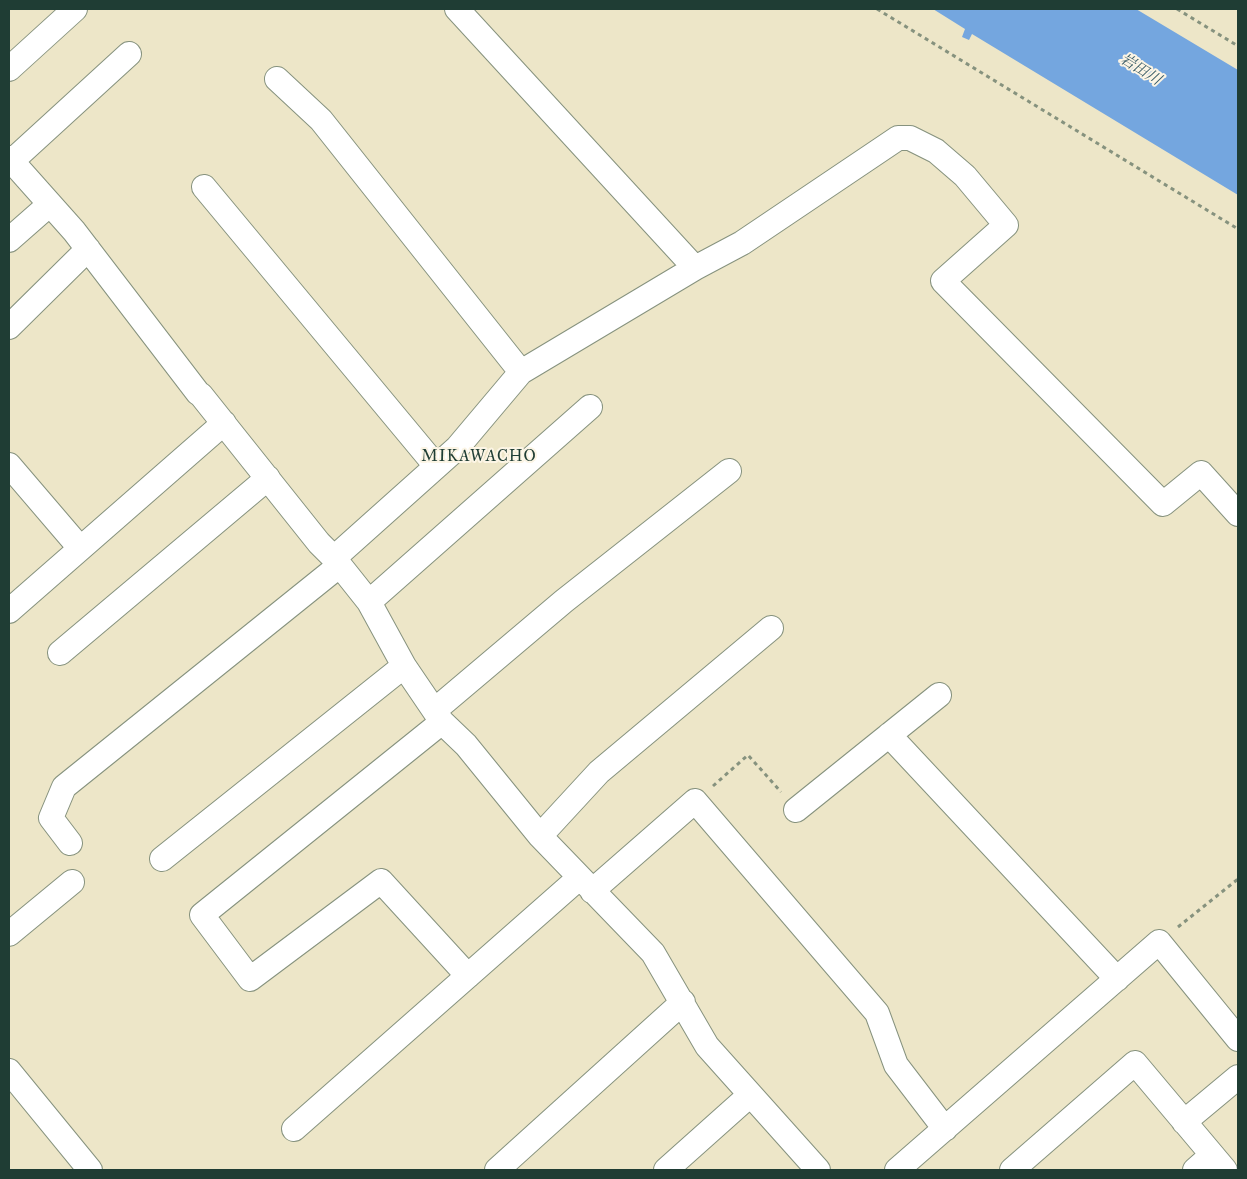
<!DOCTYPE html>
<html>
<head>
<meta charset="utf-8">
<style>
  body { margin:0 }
  #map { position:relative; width:1247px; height:1179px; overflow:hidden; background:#ede6c8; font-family:"IM FELL Great Primer",serif }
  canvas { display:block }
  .frame { position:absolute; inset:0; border:10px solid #1f3d34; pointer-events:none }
</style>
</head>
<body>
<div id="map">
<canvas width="1247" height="1179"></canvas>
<div class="frame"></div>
</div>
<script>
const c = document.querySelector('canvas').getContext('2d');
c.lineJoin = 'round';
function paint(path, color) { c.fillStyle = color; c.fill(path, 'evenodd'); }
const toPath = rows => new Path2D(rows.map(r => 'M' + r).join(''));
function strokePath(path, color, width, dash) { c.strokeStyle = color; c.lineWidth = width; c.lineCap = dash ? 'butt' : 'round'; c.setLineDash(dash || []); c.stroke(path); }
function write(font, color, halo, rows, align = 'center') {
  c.font = font + ' "IM FELL Great Primer","Noto Serif JP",serif'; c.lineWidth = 4; c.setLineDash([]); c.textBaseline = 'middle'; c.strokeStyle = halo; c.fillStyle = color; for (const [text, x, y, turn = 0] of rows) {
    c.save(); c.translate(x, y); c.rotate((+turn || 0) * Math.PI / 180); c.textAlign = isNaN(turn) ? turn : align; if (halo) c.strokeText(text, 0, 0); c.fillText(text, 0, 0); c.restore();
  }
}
paint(toPath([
  [933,9,1136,9,1238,70,1238,195,972,34,969,40,962,37,965,29]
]), '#74a6df');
const street = toPath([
  [457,9,695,268],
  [9,69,75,9],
  [277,79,321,120,521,372],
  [9,158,74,231,198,393,201,395,319,543,334,558,369,602,404,666,442,722,466,745,540,836,653,953,707,1046,818,1170],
  [12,161,129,54],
  [204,187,436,466],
  [9,240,50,204],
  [9,327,88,249],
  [9,465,80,548],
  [334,558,457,448,521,372,695,268,742,243,898,138,910,138,936,151,965,176,1006,225,943,281,1163,504,1201,473,1238,514],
  [369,602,590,407],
  [9,611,224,423],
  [60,653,268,478],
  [435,710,564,601,729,471],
  [442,722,202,915,250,979,381,881,468,976],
  [889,735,1117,979],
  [796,810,939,695],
  [540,836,599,772,771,628],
  [70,843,51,818,64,787,340,565],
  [162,859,404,666],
  [592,891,695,801,877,1013,896,1065,945,1129],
  [9,934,72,882],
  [9,1071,90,1170],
  [1184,1122,1238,1077],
  [294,1129,579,878],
  [497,1170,683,1002],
  [666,1170,750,1095],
  [897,1170,1159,942,1238,1039],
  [1012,1170,1135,1063,1225,1170],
  [1195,1170,1212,1155]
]);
strokePath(street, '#86927e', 26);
strokePath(toPath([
  [877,9,1238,229],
  [1177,9,1238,46],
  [713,786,748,755,781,792],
  [1178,927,1238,879]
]), '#86927e', 3, [4, 4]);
strokePath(street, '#fff', 24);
write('italic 15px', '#395c67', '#fcf5e5', [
  ["岩田川",1140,70,32]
]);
c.letterSpacing = '1px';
write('16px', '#1f3d34', '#fcf5e5', [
  ["MIKAWACHO",479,457]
]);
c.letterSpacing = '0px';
</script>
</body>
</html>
